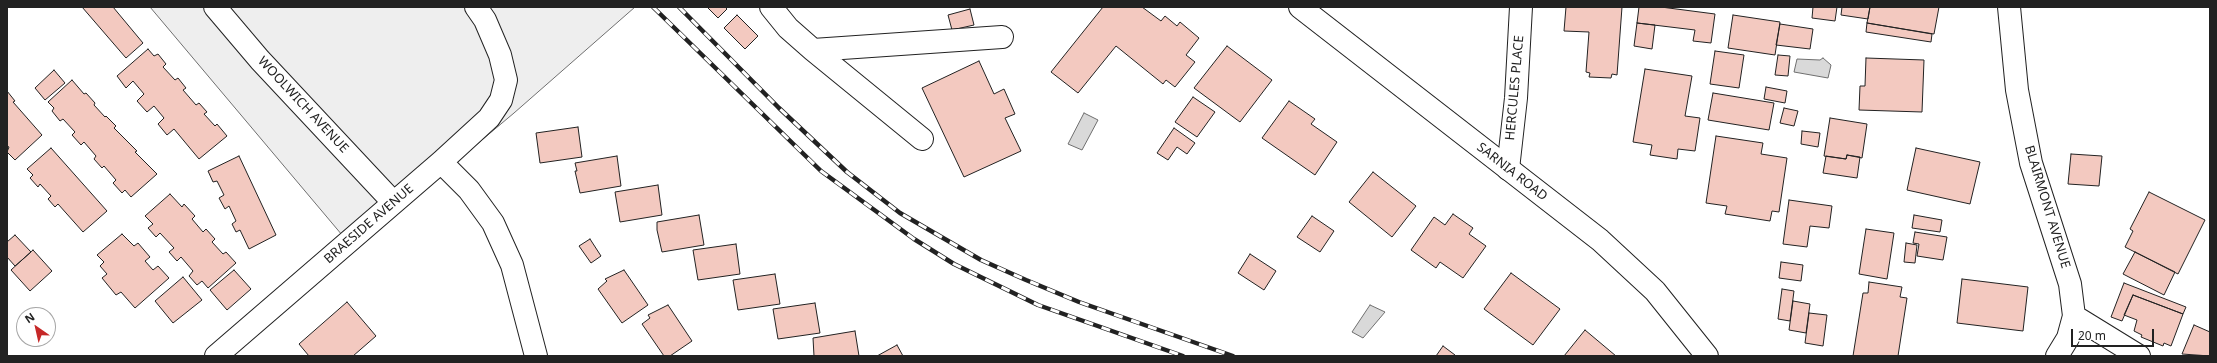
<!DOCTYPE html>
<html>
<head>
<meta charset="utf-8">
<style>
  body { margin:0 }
  #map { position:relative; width:2217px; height:363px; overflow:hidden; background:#fff; font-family:"Noto Sans",sans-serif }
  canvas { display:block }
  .frame { position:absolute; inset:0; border:8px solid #222; pointer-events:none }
  .north { position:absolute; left:16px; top:307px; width:40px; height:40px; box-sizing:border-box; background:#fff; border:1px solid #a7a7a7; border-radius:50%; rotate:326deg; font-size:11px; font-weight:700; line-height:16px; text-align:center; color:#222 }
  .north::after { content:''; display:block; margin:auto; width:14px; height:18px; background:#c62828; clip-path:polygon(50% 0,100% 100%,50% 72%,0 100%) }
  .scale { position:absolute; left:2071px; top:329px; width:83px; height:18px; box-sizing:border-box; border:2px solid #222; border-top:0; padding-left:5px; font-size:12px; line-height:14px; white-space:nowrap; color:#222; -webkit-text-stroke:3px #fff; paint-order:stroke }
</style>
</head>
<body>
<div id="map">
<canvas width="2217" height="363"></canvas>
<div class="frame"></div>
<div class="north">N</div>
<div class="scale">20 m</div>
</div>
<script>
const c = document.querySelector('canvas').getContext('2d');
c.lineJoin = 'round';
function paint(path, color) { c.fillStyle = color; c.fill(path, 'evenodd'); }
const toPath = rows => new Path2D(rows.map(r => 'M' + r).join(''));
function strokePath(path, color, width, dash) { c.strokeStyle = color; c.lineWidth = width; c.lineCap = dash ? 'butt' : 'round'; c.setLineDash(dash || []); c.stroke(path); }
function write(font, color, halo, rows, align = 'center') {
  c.font = font + ' "Noto Sans",sans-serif'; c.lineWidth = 3; c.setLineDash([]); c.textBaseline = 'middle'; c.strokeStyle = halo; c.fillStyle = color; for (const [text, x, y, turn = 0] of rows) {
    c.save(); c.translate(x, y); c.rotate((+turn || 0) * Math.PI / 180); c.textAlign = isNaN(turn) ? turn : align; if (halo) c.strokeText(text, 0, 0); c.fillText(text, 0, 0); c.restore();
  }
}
const green = toPath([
  [150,7,635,7,514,113,353,248,150,7]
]);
paint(green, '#eee');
strokePath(green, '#6f6f6f', 1);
const water = toPath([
  [1823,58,1831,65,1828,78,1794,72,1797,59,1820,60,1823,58],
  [1084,113,1098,120,1082,150,1068,144,1084,113],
  [1370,305,1385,312,1363,338,1352,332,1370,305]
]);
paint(water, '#d9d9d9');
strokePath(water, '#6f6f6f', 1);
const building = toPath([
  [82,7,113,7,143,43,126,58,82,7],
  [707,7,725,7,727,9,718,18,707,7],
  [1103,7,1142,7,1161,21,1165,16,1177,26,1180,22,1199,38,1186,55,1195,62,1175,87,1166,80,1163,84,1116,46,1078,93,1051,72,1103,7],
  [1566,7,1622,7,1617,75,1612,74,1611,78,1589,77,1590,73,1586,72,1589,32,1564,31,1566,7],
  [1639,7,1661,7,1715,14,1711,43,1693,41,1695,30,1637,23,1639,7],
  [1813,7,1837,7,1835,21,1812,18,1813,7],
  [1842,7,1870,7,1868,19,1841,15,1842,7],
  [1870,7,1939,7,1934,34,1867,23,1870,7],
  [970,9,974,25,952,30,948,15,970,9],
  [737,15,758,36,745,49,724,28,737,15],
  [1733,15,1780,22,1775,55,1728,48,1733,15],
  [1637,23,1655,25,1652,49,1634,46,1637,23],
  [1867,23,1932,34,1931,42,1866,32,1867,23],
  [1780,24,1813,29,1810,49,1776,45,1780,24],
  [1227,46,1272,80,1240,122,1194,88,1227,46],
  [148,49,154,56,158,54,166,64,163,67,175,80,178,78,186,88,183,90,196,105,199,103,207,112,204,114,215,126,217,124,227,136,199,159,174,129,167,135,158,124,164,118,154,106,147,112,137,101,144,94,133,81,126,88,117,76,148,49],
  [1715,51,1744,55,1739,88,1710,84,1715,51],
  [1778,55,1790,56,1788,76,1775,75,1778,55],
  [1866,58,1924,60,1922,112,1859,110,1860,86,1865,86,1866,58],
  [979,61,994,94,1004,89,1015,114,1005,118,1021,151,964,177,922,88,979,61],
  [1645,69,1692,76,1685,116,1700,118,1695,151,1678,149,1677,159,1650,155,1652,145,1633,142,1645,69],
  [54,70,65,83,45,100,35,88,54,70],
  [72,80,84,94,86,93,95,103,94,105,105,117,106,116,116,126,114,128,137,151,135,152,157,174,131,197,125,190,122,193,113,183,116,180,104,166,102,168,94,159,96,156,84,142,81,145,72,135,75,132,63,119,60,121,52,111,54,108,48,102,72,80],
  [1766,87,1787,91,1785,103,1764,99,1766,87],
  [7,91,15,101,13,102,42,135,15,160,7,152,9,147,7,146,7,91],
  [1713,93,1774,103,1769,130,1708,120,1713,93],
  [1193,97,1215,112,1197,137,1175,122,1193,97],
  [1289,101,1315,119,1311,124,1337,142,1315,175,1262,138,1289,101],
  [1784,108,1798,111,1794,126,1780,123,1784,108],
  [1830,118,1867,124,1862,158,1847,155,1846,159,1824,156,1830,118],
  [578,127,582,157,540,163,536,133,578,127],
  [1174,128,1195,143,1187,154,1177,147,1168,160,1157,153,1174,128],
  [1802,131,1820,133,1818,147,1801,144,1802,131],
  [1716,136,1763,143,1761,154,1787,158,1779,212,1772,211,1770,221,1725,214,1727,206,1706,203,1716,136],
  [51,148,107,211,83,232,58,204,55,207,48,199,51,196,40,184,38,187,30,178,33,175,27,169,51,148],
  [1916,148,1980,162,1970,204,1907,190,1916,148],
  [2071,154,2102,156,2099,186,2068,184,2071,154],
  [1847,155,1860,157,1857,178,1823,173,1826,156,1846,159,1847,155],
  [239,156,276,235,249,249,240,230,236,232,232,224,236,221,229,206,225,209,219,198,224,195,217,181,213,182,208,171,239,156],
  [617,156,621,186,580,193,575,171,577,171,575,163,617,156],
  [1373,172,1416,206,1392,237,1349,202,1373,172],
  [658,185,662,215,620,222,615,192,658,185],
  [2149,192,2205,220,2178,274,2125,247,2133,231,2130,229,2149,192],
  [170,194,182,207,184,204,195,216,192,219,203,232,206,229,215,239,212,242,223,254,226,252,236,263,208,288,202,281,197,285,189,276,193,271,181,257,177,261,169,252,174,248,160,233,156,237,148,228,153,224,145,216,170,194],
  [1789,200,1832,206,1829,228,1810,226,1807,247,1783,244,1789,200],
  [1453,214,1473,228,1469,234,1486,246,1463,278,1440,262,1436,268,1411,250,1434,217,1445,225,1453,214],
  [699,215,704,245,662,252,657,230,657,222,699,215],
  [1914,215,1942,220,1940,232,1912,228,1914,215],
  [1312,216,1334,231,1320,252,1297,237,1312,216],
  [1866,229,1894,233,1887,279,1859,274,1866,229],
  [1915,232,1947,237,1943,260,1917,256,1919,244,1913,243,1915,232],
  [122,234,134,246,138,243,150,257,145,261,153,270,158,266,169,278,135,308,121,292,116,295,102,278,107,274,100,266,104,262,97,255,122,234],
  [15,235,31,252,15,266,7,257,7,242,15,235],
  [590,239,601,256,591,263,579,246,590,239],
  [1906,243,1917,245,1915,263,1904,262,1906,243],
  [736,244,740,274,698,280,693,250,736,244],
  [33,250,52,271,30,291,11,270,33,250],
  [2135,252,2175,272,2164,295,2123,274,2135,252],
  [1250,254,1276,271,1264,290,1238,273,1250,254],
  [1781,262,1803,265,1801,281,1779,278,1781,262],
  [234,270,251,289,227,310,210,290,234,270],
  [624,270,648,305,622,323,598,289,607,281,605,279,624,270],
  [1511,273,1560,309,1533,345,1484,309,1511,273],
  [775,274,780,304,738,310,733,280,775,274],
  [183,277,202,300,173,323,155,301,183,277],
  [1962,279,2028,287,2023,331,1957,323,1962,279],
  [1869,282,1902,287,1900,297,1907,298,1898,356,1853,356,1863,293,1868,293,1869,282],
  [2124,283,2186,307,2183,314,2133,295,2122,321,2111,317,2124,283],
  [1782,289,1794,291,1790,321,1778,319,1782,289],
  [2133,295,2183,314,2171,346,2164,343,2163,346,2141,337,2142,335,2134,331,2137,320,2124,315,2133,295],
  [1793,301,1810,304,1806,333,1789,330,1793,301],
  [347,302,376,336,353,356,309,356,299,344,347,302],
  [815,303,820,333,778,339,773,309,815,303],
  [668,305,692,341,670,356,664,356,642,324,650,318,648,315,668,305],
  [1809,313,1827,315,1823,346,1805,343,1809,313],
  [2194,325,2210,332,2210,356,2182,354,2194,325],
  [1585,330,1616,356,1564,356,1585,330],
  [855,331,859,356,814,356,813,338,855,331],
  [897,345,903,356,877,356,897,345],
  [1443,346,1455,355,1455,356,1436,356,1443,346]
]);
paint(building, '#f3c9c0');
strokePath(building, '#222', 1);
const street = toPath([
  [215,7,260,60,393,202],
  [771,7,788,28,813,50,922,139],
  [2009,7,2017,90,2031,163,2070,284,2074,316,2068,338,2057,356],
  [813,50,1002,37],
  [441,162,469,190,493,223,512,265,536,356],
  [1508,169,1516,98,1521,7],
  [2074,316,2139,356],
  [216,356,441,162,489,118,501,100,506,80,500,55,485,20,476,7]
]);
const secondary = toPath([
  [1300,7,1600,240,1655,291,1707,356]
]);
strokePath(street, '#222', 24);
strokePath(secondary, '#222', 24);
strokePath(street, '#fff', 22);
strokePath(secondary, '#fff', 22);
const rail = toPath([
  [653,7,821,171,914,239,954,264,1038,305,1183,356],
  [679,7,779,108,847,172,900,213,981,260,1026,280,1079,302,1233,356]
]);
strokePath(rail, '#222', 4.5);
strokePath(rail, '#fff', 3, [9]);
write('13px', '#222', '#fff', [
  ["HERCULES PLACE",1515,88,-85],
  ["WOOLWICH AVENUE",303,105,47],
  ["SARNIA ROAD",1512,172,38],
  ["BLAIRMONT AVENUE",2047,207,73],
  ["BRAESIDE AVENUE",369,224,-41]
]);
</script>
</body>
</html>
